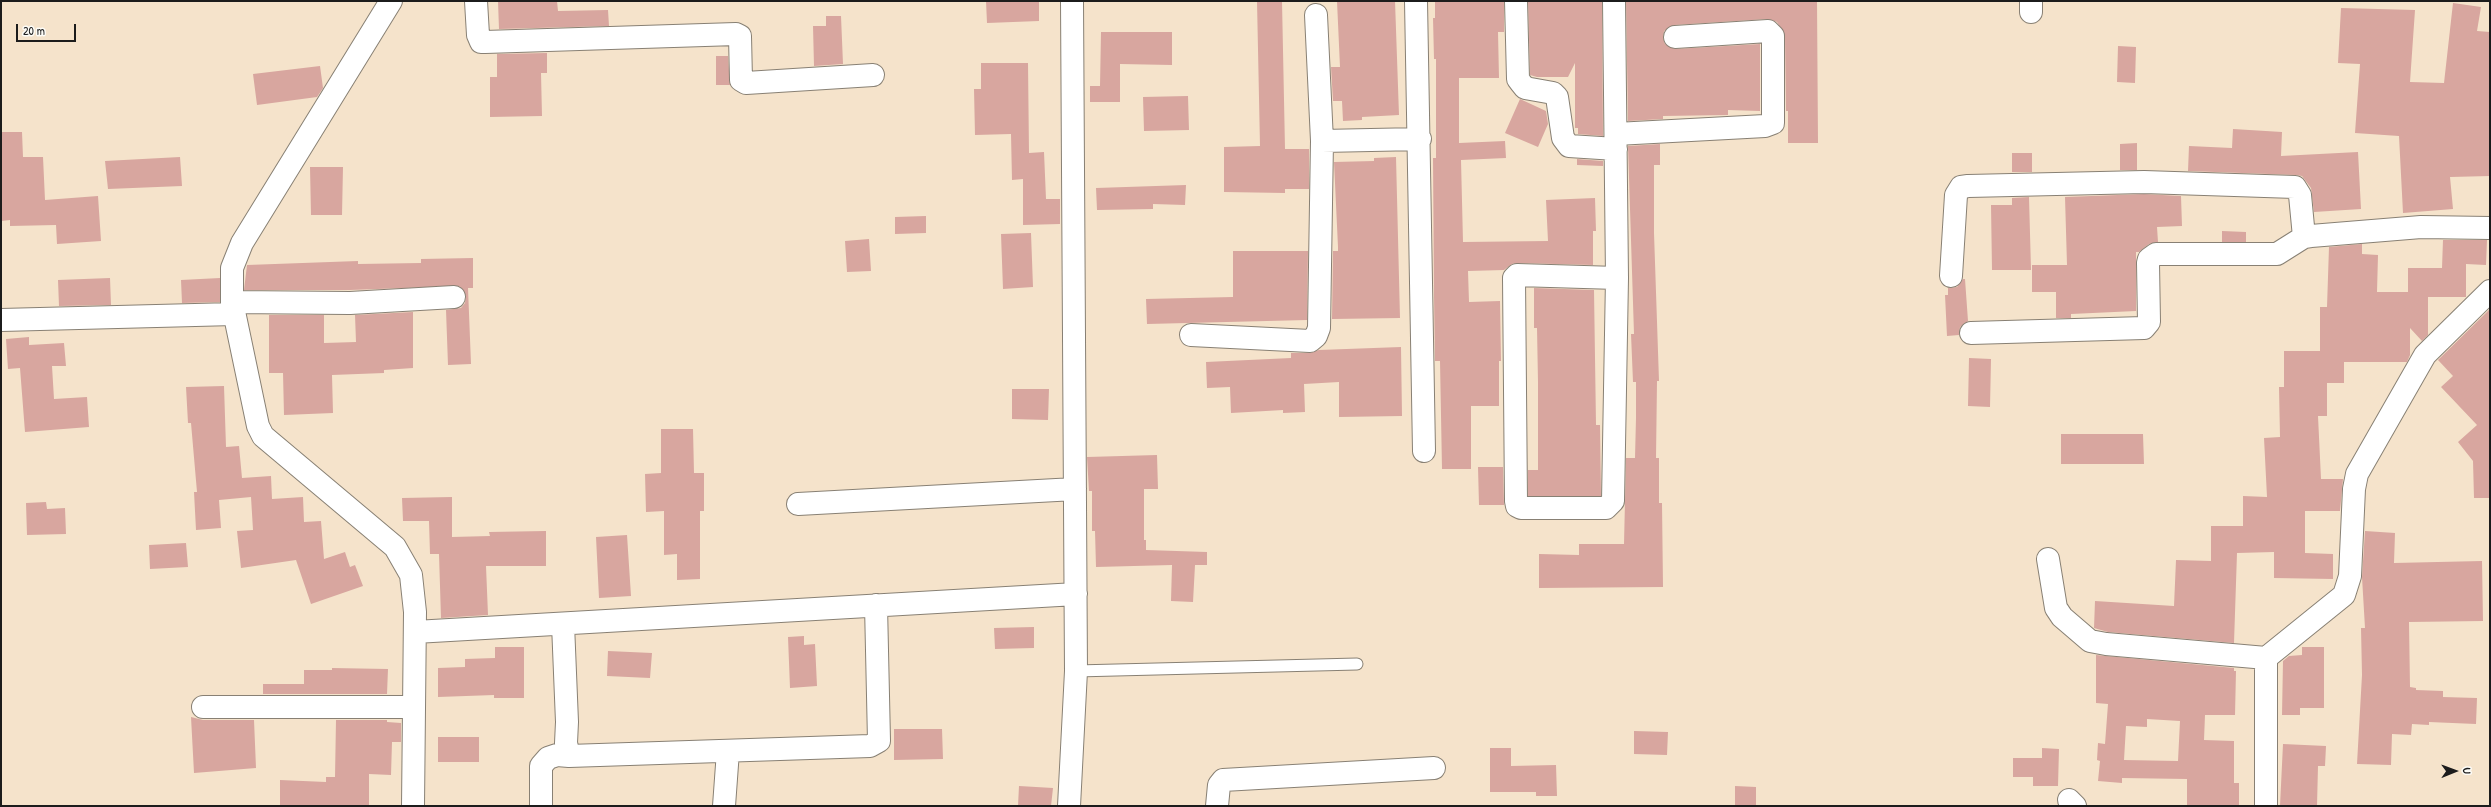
<!DOCTYPE html>
<html>
<head>
<meta charset="utf-8">
<style>
  body { margin:0 }
  #map { position:relative; width:2491px; height:807px; overflow:hidden; background:#f5e3cb; font-family:"Patrick Hand",sans-serif }
  canvas { display:block }
  .frame { position:absolute; inset:0; border:2px solid #1c1c1c; pointer-events:none }
  .north { position:absolute; left:2435px; top:751px; width:40px; height:40px; -webkit-text-stroke:3px #fdfcf7; paint-order:stroke; rotate:89deg; font-size:11px; font-weight:700; line-height:16px; text-align:center; color:#1c1c1c }
  .north::after { content:''; display:block; margin:auto; width:14px; height:18px; background:#1c1c1c; clip-path:polygon(50% 0,100% 100%,50% 72%,0 100%) }
  .scale { position:absolute; left:16px; top:24px; width:60px; height:18px; box-sizing:border-box; border:2px solid #1c1c1c; border-top:0; padding-left:5px; font-size:12px; line-height:14px; white-space:nowrap; color:#1c1c1c; -webkit-text-stroke:3px #fdfcf7; paint-order:stroke }
</style>
</head>
<body>
<div id="map">
<canvas width="2491" height="807"></canvas>
<div class="frame"></div>
<div class="north">U</div>
<div class="scale">20 m</div>
</div>
<script>
const c = document.querySelector('canvas').getContext('2d');
c.lineJoin = 'round';
function paint(path, color) { c.fillStyle = color; c.fill(path, 'evenodd'); }
const toPath = rows => new Path2D(rows.map(r => 'M' + r).join(''));
function strokePath(path, color, width, dash) { c.strokeStyle = color; c.lineWidth = width; c.lineCap = dash ? 'butt' : 'round'; c.setLineDash(dash || []); c.stroke(path); }
paint(toPath([
  [498,1,557,1,558,11,608,10,609,26,499,29],
  [986,1,1039,1,1039,21,987,23],
  [1257,1,1282,1,1285,149,1309,149,1309,189,1285,189,1285,193,1224,192,1224,147,1260,146],
  [1337,1,1395,1,1399,115,1362,117,1362,120,1343,121,1342,101,1333,101,1331,67,1340,67],
  [1435,1,1504,1,1504,32,1498,32,1499,78,1459,78,1459,143,1505,141,1506,158,1461,160,1463,242,1548,241,1546,200,1595,198,1596,231,1593,231,1593,265,1517,263,1512,264,1504,270,1468,271,1469,302,1500,301,1501,361,1499,361,1499,406,1471,406,1471,469,1442,469,1440,361,1435,361,1434,296,1433,158,1436,158,1436,59,1434,59,1433,18,1435,18],
  [1528,1,1602,1,1603,136,1578,134,1578,128,1575,128,1575,63,1568,77,1537,77,1530,75],
  [1626,1,1817,1,1818,143,1788,143,1788,111,1786,111,1785,36,1777,22,1768,19,1674,25,1664,31,1663,37,1665,44,1675,49,1760,44,1760,111,1728,110,1728,115,1663,116,1663,119,1628,121],
  [2453,3,2481,7,2477,31,2490,32,2490,176,2450,177,2453,209,2403,213,2399,136,2355,133,2360,64,2338,63,2341,8,2415,10,2410,82,2444,83],
  [826,16,841,16,843,64,814,66,813,26,826,26],
  [1101,32,1172,32,1172,65,1120,64,1120,102,1090,102,1090,86,1100,86],
  [2118,46,2136,47,2135,83,2117,82],
  [547,53,547,73,541,73,542,116,490,117,490,77,497,77,497,54],
  [716,56,728,56,730,85,716,85],
  [981,63,1028,63,1029,153,1044,152,1046,199,1060,199,1060,224,1023,225,1023,179,1012,180,1011,134,975,135,974,89,981,89],
  [320,66,323,88,317,97,257,105,253,74],
  [1188,96,1189,130,1144,131,1143,97],
  [1520,99,1546,111,1548,124,1538,147,1505,133],
  [2233,129,2282,132,2281,156,2358,152,2361,209,2314,212,2311,188,2302,176,2296,175,2188,171,2189,146,2232,148],
  [1,132,22,132,23,157,43,157,45,200,98,196,101,241,57,244,56,225,10,226,10,220,1,221],
  [2137,143,2137,170,2120,170,2120,144],
  [1660,144,1660,165,1654,165,1654,233,1659,381,1657,381,1656,458,1659,458,1659,503,1662,503,1663,587,1539,588,1539,554,1579,555,1579,544,1624,544,1626,458,1635,458,1636,418,1636,382,1633,382,1631,334,1634,334,1628,146],
  [2012,153,2032,153,2032,172,2012,172],
  [180,157,182,186,108,189,105,161],
  [1396,157,1400,318,1332,319,1333,251,1338,251,1338,247,1334,162,1374,161,1374,158],
  [1577,159,1603,161,1603,166,1577,165],
  [310,167,343,167,342,215,311,215],
  [1186,185,1185,205,1153,204,1153,209,1097,210,1096,188],
  [2144,194,2181,196,2182,226,2157,227,2158,242,2149,244,2139,252,2136,252,2136,311,2071,314,2071,318,2056,318,2056,292,2032,292,2032,265,2067,265,2065,197],
  [2029,197,2031,270,1992,270,1991,205,2012,205,2012,198],
  [926,216,926,233,895,234,895,217],
  [2222,231,2246,232,2246,242,2222,242],
  [1031,233,1033,287,1003,289,1001,234],
  [869,239,871,271,847,272,845,241],
  [2443,240,2487,240,2486,265,2466,264,2466,297,2428,297,2428,335,2422,341,2410,328,2410,355,2407,362,2344,362,2344,383,2327,383,2327,416,2318,416,2321,479,2343,479,2340,511,2305,511,2305,553,2333,554,2333,579,2274,578,2274,552,2237,553,2234,643,2108,632,2094,628,2095,601,2174,606,2176,560,2211,561,2211,526,2243,526,2243,496,2267,497,2264,438,2280,437,2279,387,2284,387,2284,351,2320,351,2320,307,2327,307,2329,247,2362,244,2362,254,2378,255,2377,292,2408,292,2408,268,2442,268],
  [1233,251,1308,251,1307,320,1147,324,1146,299,1233,297],
  [473,258,473,288,468,288,471,364,448,365,446,310,461,308,465,303,466,296,459,286,350,290,244,290,247,265,358,261,358,264,421,263,421,259],
  [110,278,111,305,59,306,58,280],
  [220,278,220,302,182,303,181,280],
  [1963,279,1965,279,1968,321,1960,327,1959,335,1947,336,1945,295,1948,295,1948,288,1957,287],
  [1534,288,1594,290,1596,425,1600,425,1601,496,1528,496,1528,470,1538,470,1538,382,1537,328,1534,328],
  [2490,309,2490,498,2474,498,2473,461,2458,442,2477,425,2441,387,2453,376,2438,360],
  [413,312,413,368,384,370,384,373,332,375,333,413,284,415,283,373,269,373,269,315,324,315,324,343,356,342,355,315],
  [29,337,29,345,64,343,66,366,52,366,54,399,87,397,89,427,25,432,20,368,8,369,6,339],
  [1401,347,1402,416,1339,417,1339,382,1304,384,1305,412,1283,413,1283,410,1231,413,1230,387,1207,388,1206,362,1291,358,1291,353,1309,353,1319,350],
  [1969,358,1991,359,1990,407,1968,406],
  [224,386,226,447,239,446,242,478,271,476,272,499,303,497,304,522,321,521,324,559,345,552,350,567,355,565,363,586,311,604,296,560,241,568,237,531,253,530,251,497,219,500,221,528,196,530,194,492,197,492,191,423,188,423,186,387],
  [1012,389,1049,389,1048,420,1012,419],
  [661,429,693,429,694,473,704,473,704,511,700,511,700,579,677,580,677,554,664,555,664,511,646,512,645,474,661,473],
  [2061,434,2143,434,2144,464,2061,464],
  [1157,455,1158,489,1144,489,1144,540,1146,540,1146,550,1207,552,1207,565,1195,565,1193,602,1171,601,1172,565,1096,567,1095,531,1092,531,1092,491,1089,491,1087,457],
  [1478,467,1503,467,1504,505,1479,505],
  [452,497,452,537,490,536,489,532,546,531,546,566,486,566,488,615,441,618,439,554,430,554,429,521,403,521,402,498],
  [46,502,47,509,65,508,66,534,27,535,26,503],
  [2365,531,2395,533,2394,563,2482,561,2483,621,2409,622,2410,687,2416,688,2416,690,2443,691,2443,697,2477,698,2476,724,2429,722,2429,725,2412,724,2411,735,2392,734,2391,765,2357,764,2362,675,2361,628,2365,628,2362,577],
  [627,535,631,596,599,598,596,537],
  [186,543,188,567,150,569,149,545],
  [1034,627,1034,648,995,649,994,628],
  [804,636,804,645,815,644,817,686,790,688,788,637],
  [495,647,524,647,524,698,494,698,494,695,438,697,438,668,465,667,465,659,495,658],
  [2302,647,2324,647,2324,708,2300,708,2300,715,2282,715,2283,661,2289,656,2302,655],
  [608,651,652,653,650,678,607,676],
  [2096,655,2234,668,2234,671,2236,671,2235,715,2205,715,2204,740,2234,741,2234,783,2239,783,2239,806,2187,806,2187,779,2122,778,2122,783,2098,781,2100,761,2097,760,2098,743,2105,744,2108,704,2096,703],
  [2147,719,2180,721,2178,761,2124,760,2126,726,2147,727],
  [332,668,388,669,387,694,263,694,263,684,304,684,304,670,332,670],
  [191,717,203,720,254,720,256,768,194,773],
  [336,720,387,720,387,722,401,723,401,742,392,742,391,775,369,774,369,806,280,806,280,780,326,782,326,777,335,777],
  [894,729,942,729,943,759,894,760],
  [1634,731,1668,732,1667,755,1634,754],
  [438,737,479,737,479,762,438,762],
  [2283,744,2326,746,2325,766,2318,766,2317,806,2280,806],
  [1490,748,1511,748,1511,766,1556,765,1557,796,1536,796,1536,792,1490,792],
  [2042,748,2059,749,2058,786,2033,786,2033,777,2013,777,2013,758,2042,758],
  [1019,786,1053,788,1051,806,1018,806],
  [1735,786,1756,787,1756,806,1735,806]
]), '#d8a69f');
const service = toPath([
  [1076,671,1357,664]
]);
const minor = toPath([
  [391,1,242,243,232,268,232,302,258,426,263,436,395,547,411,575,415,612,413,806],
  [476,1,478,35,481,42,485,42,736,34,740,36,741,80,746,83,873,75],
  [1416,1,1424,451],
  [1516,1,1518,79,1521,83,1525,88,1553,93,1557,97,1563,138,1569,146,1616,149],
  [1614,1,1617,278,1613,501,1606,508,1521,508,1517,506,1516,501,1514,278,1517,275,1617,278],
  [2031,1,2031,12],
  [1616,134,1765,126,1773,123,1773,36,1768,31,1675,37],
  [1322,141,1420,139],
  [1951,276,1956,195,1961,187,1968,186,2144,182,2295,187,2300,195,2304,237],
  [232,302,350,303,454,297],
  [1,320,234,314],
  [1971,333,2144,328,2149,322,2148,263,2149,259,2156,254,2277,254,2304,237,2311,236,2421,227,2490,228],
  [1191,335,1310,341,1316,336,1319,328,1322,141,1316,15],
  [798,504,1075,489],
  [2048,559,2056,608,2062,617,2090,641,2106,644,2266,658],
  [563,624,567,722,566,743,569,756,870,746,879,741,876,605],
  [415,632,1076,594],
  [203,707,414,707],
  [2069,800,2075,806],
  [541,806,541,766,548,758,557,755,569,756],
  [724,806,728,751],
  [1069,806,1076,671,1072,1],
  [1217,806,1219,785,1223,780,1434,768],
  [2266,806,2266,658,2344,595,2350,576,2354,489,2357,474,2425,355,2490,291]
]);
strokePath(service, '#888074', 13);
strokePath(minor, '#888074', 24);
strokePath(service, '#fff', 11);
strokePath(minor, '#fff', 22);
</script>
</body>
</html>
